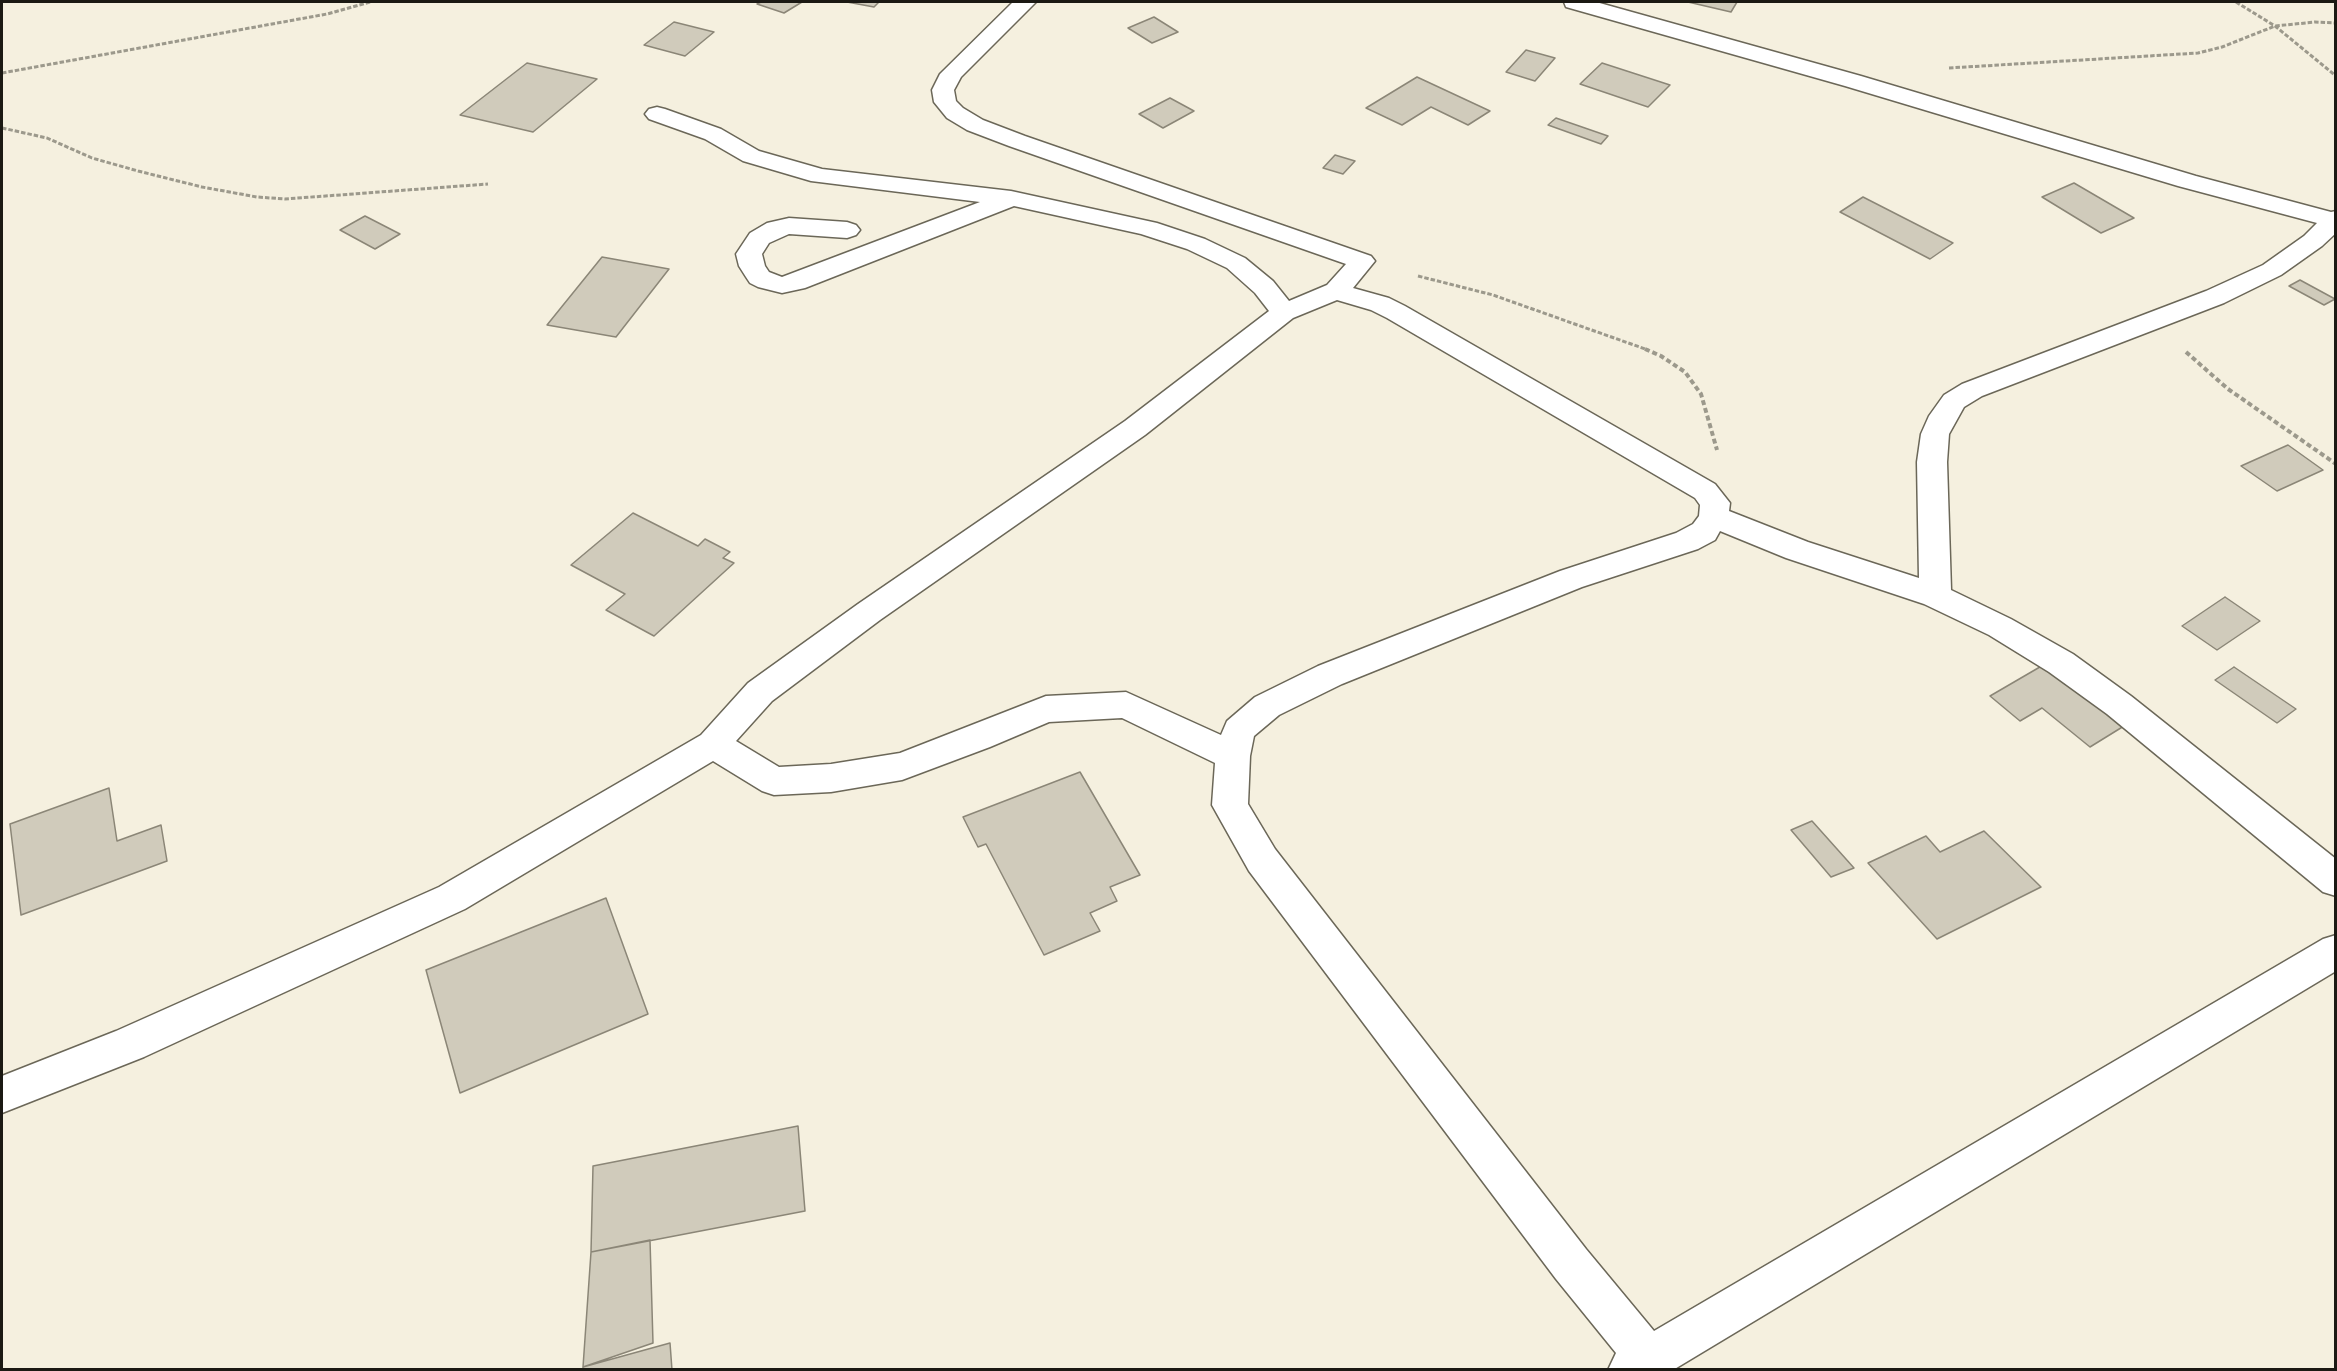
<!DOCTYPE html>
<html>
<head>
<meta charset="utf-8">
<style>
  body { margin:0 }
  #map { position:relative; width:2337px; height:1371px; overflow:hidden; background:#f5f0df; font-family:"Varela Round",sans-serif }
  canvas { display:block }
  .frame { position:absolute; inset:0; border:3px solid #1b1913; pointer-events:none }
</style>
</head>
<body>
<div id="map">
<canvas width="2337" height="1371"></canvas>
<div class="frame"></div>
</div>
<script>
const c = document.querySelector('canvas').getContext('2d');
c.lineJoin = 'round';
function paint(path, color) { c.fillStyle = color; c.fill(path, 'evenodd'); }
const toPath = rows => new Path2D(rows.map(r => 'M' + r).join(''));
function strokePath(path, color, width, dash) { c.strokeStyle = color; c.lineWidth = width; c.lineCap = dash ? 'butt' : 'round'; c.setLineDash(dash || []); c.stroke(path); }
const building = toPath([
  [761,2,802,2,784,13,757,4,761,2],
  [847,2,879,2,874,7,847,2],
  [1688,2,1737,2,1731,12,1688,2],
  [1154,17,1178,32,1152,43,1128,28,1154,17],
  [674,22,714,32,685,56,644,45,674,22],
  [1526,50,1555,58,1535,81,1506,72,1526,50],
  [527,63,597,79,533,132,460,115,527,63],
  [1602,63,1670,85,1648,107,1580,84,1602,63],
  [1417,77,1490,111,1468,125,1431,107,1402,125,1366,108,1417,77],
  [1170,98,1194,111,1163,128,1139,114,1170,98],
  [1556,118,1608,136,1601,144,1548,125,1556,118],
  [1335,155,1355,161,1343,174,1323,168,1335,155],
  [2074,183,2134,218,2101,233,2042,197,2074,183],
  [1863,197,1953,243,1930,259,1840,212,1863,197],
  [365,216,400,234,375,249,340,230,365,216],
  [602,257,669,269,616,337,547,325,602,257],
  [2300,280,2335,299,2324,305,2289,286,2300,280],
  [2288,445,2323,470,2277,491,2241,466,2288,445],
  [633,513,698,546,705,539,730,552,723,558,734,563,654,636,606,610,625,594,571,565,633,513],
  [2225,597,2260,621,2217,650,2182,626,2225,597],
  [2045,664,2124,726,2090,747,2042,708,2020,721,1990,696,2045,664],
  [2234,667,2296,709,2277,723,2215,680,2234,667],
  [1080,772,1140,875,1110,887,1117,901,1090,913,1100,931,1044,955,986,844,978,847,963,817,1080,772],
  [109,788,117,841,161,825,167,861,21,915,10,824,109,788],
  [1812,821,1854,868,1831,877,1791,830,1812,821],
  [1984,831,2041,887,1937,939,1868,863,1926,836,1940,852,1984,831],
  [606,898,648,1014,460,1093,426,970,606,898],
  [798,1126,805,1211,591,1252,593,1166,798,1126],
  [650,1240,653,1343,583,1367,591,1252,650,1240],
  [670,1343,672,1370,583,1370,583,1367,670,1343]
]);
paint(building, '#d0cbbb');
strokePath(building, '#8b8677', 1.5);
const minor = toPath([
  [1013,2,1036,2,961,77,954,90,956,101,963,108,983,120,1025,136,1371,256,1375,261,1353,288,1389,298,1405,306,1715,484,1730,503,1729,511,1808,542,1919,578,1917,462,1921,434,1929,416,1944,395,1962,384,2206,291,2263,265,2304,236,2317,223,2178,186,1845,86,1566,7,1564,2,1596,2,1861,76,2196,176,2331,212,2336,211,2336,233,2322,246,2281,275,2224,303,1982,396,1964,407,1949,434,1947,462,1951,590,2011,619,2073,654,2131,696,2336,859,2336,896,2323,892,2107,714,2049,672,1989,635,1924,604,1786,558,1720,531,1715,540,1698,549,1582,587,1342,684,1279,715,1254,736,1250,756,1248,804,1275,849,1586,1249,1654,1331,2323,939,2336,935,2336,971,1673,1370,1608,1370,1616,1353,1556,1279,1249,871,1212,805,1215,763,1122,718,1049,722,990,747,902,780,831,792,774,795,762,791,713,761,465,909,144,1057,2,1113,2,1076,116,1031,439,887,701,735,748,683,858,604,1125,421,1269,311,1255,293,1227,268,1187,249,1141,234,1014,206,805,288,782,293,758,287,750,283,746,277,739,266,736,254,750,233,767,223,789,218,847,222,856,225,860,230,856,235,847,238,789,234,769,243,762,254,765,266,769,272,782,277,980,202,811,181,743,161,705,139,649,119,645,114,649,109,657,107,665,109,721,129,759,151,822,169,1011,191,1157,223,1205,239,1245,258,1273,281,1289,301,1327,285,1346,264,1009,146,967,130,947,118,934,102,932,90,940,74,1013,2],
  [1337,300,1371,310,1387,318,1695,498,1700,505,1699,516,1693,524,1676,533,1560,571,1318,666,1255,697,1227,721,1221,735,1126,692,1046,696,900,753,831,764,779,767,736,741,772,701,880,620,1145,435,1293,318,1337,300]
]);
strokePath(minor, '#6b6758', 3);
strokePath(toPath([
  [2236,2,2275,26,2336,76],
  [1949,68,2198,53,2222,47,2275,26,2315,22,2336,23],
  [2,73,327,14,370,2],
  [2,128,47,138,92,158,138,171,202,187,257,197,285,199,488,184],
  [1418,276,1493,295,1648,350]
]), '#9c998c', 3, [4.5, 2]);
strokePath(toPath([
  [1645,349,1661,356,1685,372,1701,394,1717,450],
  [2186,352,2228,389,2336,464]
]), '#9c998c', 4, [5, 3]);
paint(minor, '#fff');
</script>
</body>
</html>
